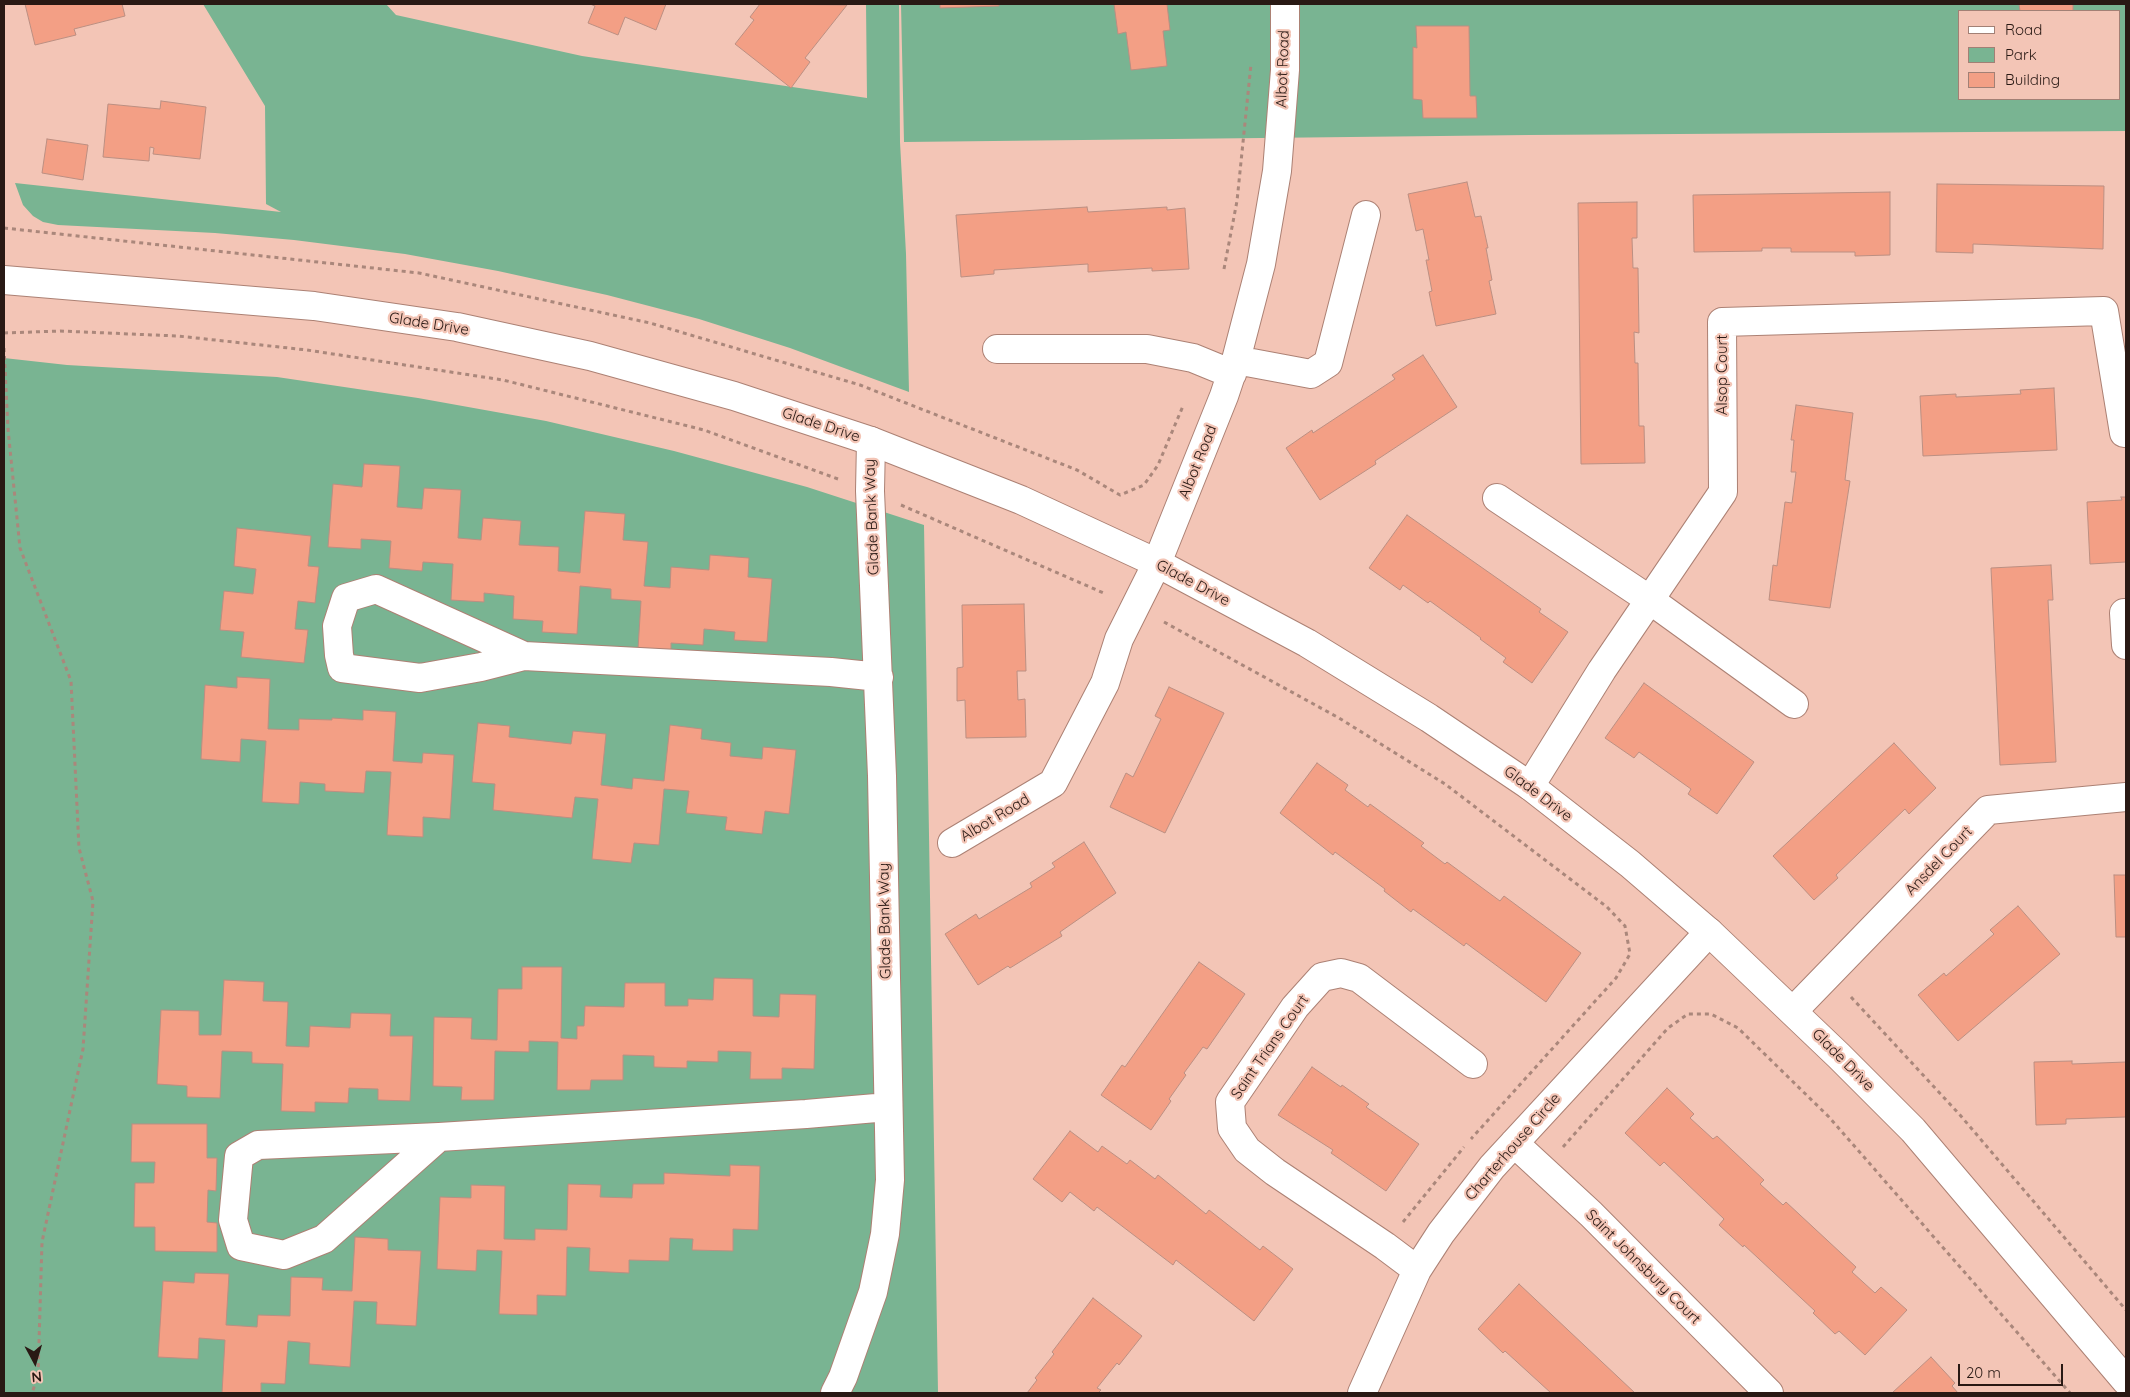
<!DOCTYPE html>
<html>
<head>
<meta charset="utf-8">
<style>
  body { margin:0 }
  #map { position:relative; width:2130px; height:1397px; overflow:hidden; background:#f3c5b6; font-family:Quicksand,sans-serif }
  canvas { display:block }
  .frame { position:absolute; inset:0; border:5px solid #291914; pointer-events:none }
  .legend { position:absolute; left:1958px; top:10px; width:162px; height:90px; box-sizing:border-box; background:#f3c5b6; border:1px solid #a28075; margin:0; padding:6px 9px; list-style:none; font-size:15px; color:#291914 }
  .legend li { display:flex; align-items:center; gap:10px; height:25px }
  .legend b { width:25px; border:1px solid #a28075 }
  .north { position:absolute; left:10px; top:1337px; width:50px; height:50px; -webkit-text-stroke:4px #f3c5b6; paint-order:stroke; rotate:174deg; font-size:14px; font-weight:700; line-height:20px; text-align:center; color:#291914 }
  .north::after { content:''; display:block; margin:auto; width:18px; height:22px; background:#291914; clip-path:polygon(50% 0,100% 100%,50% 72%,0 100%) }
  .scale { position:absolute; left:1958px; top:1364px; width:105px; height:22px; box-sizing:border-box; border:2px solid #291914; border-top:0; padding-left:6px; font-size:15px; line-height:18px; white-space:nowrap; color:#291914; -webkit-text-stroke:4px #f3c5b6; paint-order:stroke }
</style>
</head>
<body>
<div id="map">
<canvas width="2130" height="1397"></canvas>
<div class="frame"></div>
<ul class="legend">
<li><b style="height:6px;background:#fff"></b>Road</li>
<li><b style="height:14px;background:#79b492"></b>Park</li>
<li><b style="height:14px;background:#f39f85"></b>Building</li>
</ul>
<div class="north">N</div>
<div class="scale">20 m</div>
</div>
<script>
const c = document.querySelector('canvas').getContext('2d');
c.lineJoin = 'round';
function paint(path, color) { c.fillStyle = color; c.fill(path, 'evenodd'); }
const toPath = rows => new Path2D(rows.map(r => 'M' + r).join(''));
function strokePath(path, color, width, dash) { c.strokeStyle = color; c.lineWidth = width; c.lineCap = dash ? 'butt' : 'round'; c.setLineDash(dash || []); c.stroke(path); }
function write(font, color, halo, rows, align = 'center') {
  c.font = font + ' Quicksand,sans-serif'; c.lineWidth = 4.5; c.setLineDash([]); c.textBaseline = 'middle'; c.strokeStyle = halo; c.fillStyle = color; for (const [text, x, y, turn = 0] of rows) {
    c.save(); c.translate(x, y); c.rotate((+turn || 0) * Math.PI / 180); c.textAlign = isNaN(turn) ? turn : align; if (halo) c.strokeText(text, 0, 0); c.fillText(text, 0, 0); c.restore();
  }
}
paint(toPath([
  [203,4,386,4,396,15,582,56,867,98,866,4,899,4,900,142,906,254,909,392,790,348,699,319,607,295,498,271,405,254,294,240,215,233,58,225,43,222,33,216,23,205,15,183,281,212,266,204,265,106],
  [901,4,2126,4,2126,131,1529,135,904,142],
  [1959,11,2119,11,2119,99,1959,99],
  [4,358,67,365,277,377,418,398,546,421,674,451,807,487,924,525,938,1393,4,1393]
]), '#79b492');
const building = toPath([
  [25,4,122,4,125,16,74,29,76,35,35,45,25,4],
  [590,4,666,4,656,30,625,17,618,35,588,23,595,6,590,4],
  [760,4,847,5,805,58,810,62,791,88,735,44,754,20,750,17,760,4],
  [940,4,999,4,999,6,940,8,940,4],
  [1114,4,1167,4,1170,30,1163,31,1167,66,1131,70,1126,32,1118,34,1114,4],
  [2019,4,2073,4,2073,11,2020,11,2019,4],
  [1416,26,1469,26,1470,96,1476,96,1477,118,1423,118,1422,100,1413,99,1413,47,1417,48,1416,26],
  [161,101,206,107,200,159,153,154,154,148,150,147,149,161,103,157,108,104,160,109,161,101],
  [47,139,88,145,83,180,42,173,47,139],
  [1467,182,1475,217,1481,216,1488,248,1486,248,1492,280,1489,281,1496,314,1436,326,1429,292,1432,291,1426,260,1429,260,1423,229,1416,231,1408,194,1467,182],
  [1937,184,2104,186,2103,249,1973,244,1973,253,1936,252,1937,184],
  [1890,192,1890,255,1855,256,1855,252,1791,252,1791,248,1762,248,1762,251,1694,252,1693,195,1890,192],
  [1637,202,1637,238,1632,238,1633,268,1638,268,1639,333,1634,332,1635,363,1638,363,1639,426,1644,426,1645,463,1581,464,1578,203,1637,202],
  [1087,207,1088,212,1167,207,1167,210,1185,208,1189,269,1152,271,1152,268,1088,272,1088,264,994,270,994,274,961,277,956,215,1087,207],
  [1423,355,1457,407,1375,461,1376,464,1320,500,1286,448,1312,430,1313,433,1395,379,1392,375,1423,355],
  [2054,388,2057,450,1923,456,1920,396,1956,394,1956,397,2021,394,2020,390,2054,388],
  [1796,405,1853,413,1845,480,1850,481,1830,608,1769,600,1773,565,1777,566,1785,502,1792,503,1796,472,1791,472,1794,440,1791,440,1796,405],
  [364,464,400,466,397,507,422,509,424,488,461,490,458,538,481,540,483,518,521,521,519,545,559,547,558,571,580,573,585,511,625,514,623,540,648,542,644,586,670,588,671,567,709,570,710,555,749,558,748,577,772,579,767,642,734,640,735,632,704,629,703,645,671,643,671,652,638,649,641,601,611,599,611,589,580,586,577,634,542,632,543,621,513,619,514,596,484,593,484,602,451,600,453,564,423,562,422,571,389,568,391,541,361,539,361,549,328,547,333,484,362,487,364,464],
  [2121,497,2126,497,2126,562,2090,564,2087,502,2122,500,2121,497],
  [1407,515,1541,609,1539,612,1568,632,1532,683,1503,662,1506,658,1480,639,1481,638,1430,601,1428,603,1403,585,1400,590,1369,568,1407,515],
  [237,528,311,536,308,566,319,567,315,603,298,601,295,629,308,630,304,663,241,657,244,632,220,630,224,591,253,594,256,569,234,566,237,528],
  [2051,565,2053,600,2048,600,2056,762,2000,765,1991,568,2051,565],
  [1024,604,1026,671,1017,671,1018,700,1025,699,1026,737,966,738,965,700,957,701,957,668,963,667,962,605,1024,604],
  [237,677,270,679,268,729,299,730,299,719,332,720,332,718,363,720,363,710,396,712,393,761,422,763,423,753,454,755,450,819,423,817,423,837,387,835,391,772,366,771,364,793,325,791,325,784,300,782,299,804,262,802,266,741,241,739,240,762,201,759,205,685,237,688,237,677],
  [1644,683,1754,762,1717,814,1688,794,1691,789,1639,752,1634,758,1605,738,1644,683],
  [1169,687,1224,713,1165,833,1110,807,1126,773,1133,777,1161,719,1155,716,1169,687],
  [478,723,510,726,509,737,571,744,573,731,606,734,601,785,632,789,633,778,664,781,670,725,702,729,701,739,731,743,730,756,762,759,763,747,796,750,789,814,765,811,762,834,725,830,727,817,686,813,689,791,664,789,659,845,634,843,631,863,592,859,598,799,575,797,572,818,493,810,495,784,472,782,478,723],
  [1894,743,1936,788,1909,814,1905,809,1836,875,1838,878,1814,900,1773,856,1894,743],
  [1317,763,1348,785,1345,790,1368,807,1370,804,1424,843,1421,846,1445,864,1447,862,1500,901,1504,896,1581,953,1546,1002,1466,943,1464,946,1413,909,1411,912,1384,891,1385,889,1335,852,1333,855,1280,813,1317,763],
  [1084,842,1116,893,1060,932,1062,936,1010,968,1008,966,978,985,945,934,976,914,979,919,1032,887,1030,883,1055,867,1052,863,1084,842],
  [2114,875,2126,875,2126,937,2116,937,2114,875],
  [2018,906,2060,954,1958,1041,1918,995,1944,973,1946,976,1994,934,1990,930,2018,906],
  [1199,962,1245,994,1207,1049,1203,1047,1184,1073,1186,1075,1169,1099,1171,1101,1151,1130,1101,1095,1122,1065,1125,1067,1199,962],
  [522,967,562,967,561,1038,577,1039,577,1026,584,1026,585,1006,624,1007,625,983,665,983,665,1006,688,1006,688,999,713,1000,714,978,753,979,753,1016,779,1017,780,994,816,995,814,1069,782,1068,782,1079,750,1079,751,1052,718,1051,718,1062,687,1061,687,1068,654,1067,654,1056,623,1055,623,1080,591,1080,590,1090,557,1090,558,1042,529,1041,529,1052,495,1051,494,1100,461,1100,462,1087,433,1086,434,1017,472,1018,471,1039,497,1040,498,989,522,989,522,967],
  [224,980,264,982,263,1001,288,1002,286,1046,309,1047,310,1026,350,1028,351,1013,391,1014,390,1036,413,1036,410,1101,378,1100,378,1089,349,1088,348,1103,315,1102,315,1112,281,1111,283,1064,252,1063,252,1052,222,1051,220,1098,187,1097,187,1086,157,1084,161,1010,199,1011,199,1035,221,1035,224,980],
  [2072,1061,2072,1064,2126,1062,2126,1117,2066,1119,2066,1124,2036,1125,2034,1062,2072,1061],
  [1312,1067,1341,1087,1342,1085,1369,1104,1366,1107,1419,1144,1386,1191,1331,1153,1333,1150,1278,1115,1312,1067],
  [1667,1088,1694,1114,1690,1118,1713,1139,1717,1136,1764,1180,1760,1184,1783,1205,1786,1202,1856,1267,1852,1272,1875,1293,1881,1287,1907,1310,1865,1355,1839,1331,1835,1334,1813,1313,1815,1311,1744,1245,1743,1247,1719,1225,1724,1219,1664,1162,1660,1166,1625,1133,1667,1088],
  [132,1124,207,1124,207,1158,217,1158,216,1191,208,1190,207,1222,217,1223,217,1252,155,1251,155,1227,134,1227,135,1183,154,1183,155,1162,131,1162,132,1124],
  [1070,1131,1098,1152,1102,1146,1127,1164,1130,1160,1155,1179,1158,1175,1206,1214,1209,1210,1260,1250,1263,1246,1293,1269,1254,1321,1176,1260,1173,1265,1097,1207,1094,1211,1070,1192,1062,1202,1033,1179,1070,1131],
  [730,1165,760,1166,758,1230,733,1229,733,1251,692,1250,693,1239,670,1238,669,1261,629,1260,629,1273,589,1271,590,1248,567,1247,566,1296,537,1295,537,1315,499,1314,502,1251,477,1250,476,1271,437,1269,440,1197,471,1198,471,1185,505,1186,504,1239,535,1240,535,1229,567,1230,568,1184,601,1185,600,1197,632,1198,633,1184,664,1184,664,1173,730,1176,730,1165],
  [355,1237,388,1239,388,1250,421,1251,416,1326,376,1324,377,1302,354,1301,350,1367,309,1364,310,1343,288,1341,285,1384,261,1383,261,1393,222,1393,225,1340,199,1338,198,1359,158,1357,163,1281,194,1283,195,1273,229,1274,226,1325,257,1327,258,1315,290,1316,291,1277,323,1278,322,1290,352,1291,355,1237],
  [1519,1284,1635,1393,1551,1393,1505,1351,1503,1353,1478,1329,1519,1284],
  [1093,1298,1142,1336,1119,1365,1117,1363,1097,1388,1101,1390,1098,1393,1027,1393,1037,1380,1035,1378,1054,1354,1052,1352,1093,1298],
  [1931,1357,1955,1383,1952,1386,1958,1393,1892,1393,1931,1357]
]);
paint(building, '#f39f85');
strokePath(building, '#bb8f82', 1);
const minor = toPath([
  [997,349,1147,349,1193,358,1232,374],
  [1236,360,1311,374,1328,363,1366,215],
  [1497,498,1650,600,1794,704],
  [2126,613,2124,613,2126,645],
  [524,656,376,589,346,598,337,626,339,655,342,668,420,678,481,667,524,656,831,672,879,677],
  [1530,786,1602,670,1723,492,1722,322,2104,311,2124,433],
  [952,843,1053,783,1105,683,1119,639,1157,563,1224,396,1236,360,1261,264,1277,171,1285,70,1285,4],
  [1793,1011,1988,810,2126,797],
  [439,1137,324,1239,284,1255,241,1246,233,1220,239,1156,258,1145,439,1137,806,1114,888,1107],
  [1514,1143,1591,1214,1769,1393],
  [1417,1270,1385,1246,1275,1172,1247,1150,1232,1128,1230,1102,1295,1007,1322,977,1341,973,1359,978,1473,1064],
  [835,1393,843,1377,873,1292,885,1234,890,1180,882,776,870,491,871,441],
  [1362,1393,1417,1270,1441,1233,1492,1167,1709,932]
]);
const tertiary = toPath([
  [4,280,314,306,457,327,590,356,734,396,871,441,1021,500,1157,563,1307,643,1429,718,1530,786,1630,864,1709,932,1839,1056,1913,1130,2126,1381]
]);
strokePath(minor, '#ac8174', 30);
strokePath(tertiary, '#ac8174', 30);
strokePath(toPath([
  [4,228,419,273,650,323,860,385,1077,470,1120,495,1144,485,1158,465,1183,406],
  [1224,269,1237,201,1251,64],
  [4,333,60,331,178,336,307,350,503,380,704,430,838,479],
  [4,348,8,429,20,548,71,681,79,848,93,901,83,1049,42,1242,38,1376,32,1393],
  [901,505,1106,594],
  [1164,622,1339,718,1445,784,1607,907,1625,926,1630,954,1616,978,1471,1139],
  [1851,997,1960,1115,2126,1310],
  [1563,1147,1668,1028,1688,1014,1711,1014,1738,1028,1829,1117,2070,1393],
  [1403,1222,1464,1147]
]), '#aa877b', 3, [4, 4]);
strokePath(minor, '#fff', 28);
strokePath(tertiary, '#fff', 28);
write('15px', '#291914', '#f3c5b6', [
  ["Albot Road",1283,69,-88],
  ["Glade Drive",429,324,9],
  ["Alsop Court",1722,375,-90],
  ["Glade Drive",821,425,18],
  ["Albot Road",1198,462,-68],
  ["Glade Bank Way",872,517,-92],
  ["Glade Drive",1193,583,28],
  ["Glade Drive",1538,794,37],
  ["Albot Road",995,818,-31],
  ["Ansdel Court",1939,861,-46],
  ["Glade Bank Way",885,921,-91],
  ["Saint Trians Court",1270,1047,-55],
  ["Glade Drive",1843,1060,45],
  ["Charterhouse Circle",1513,1147,-49],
  ["Saint Johnsbury Court",1643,1267,45]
]);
</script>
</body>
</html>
